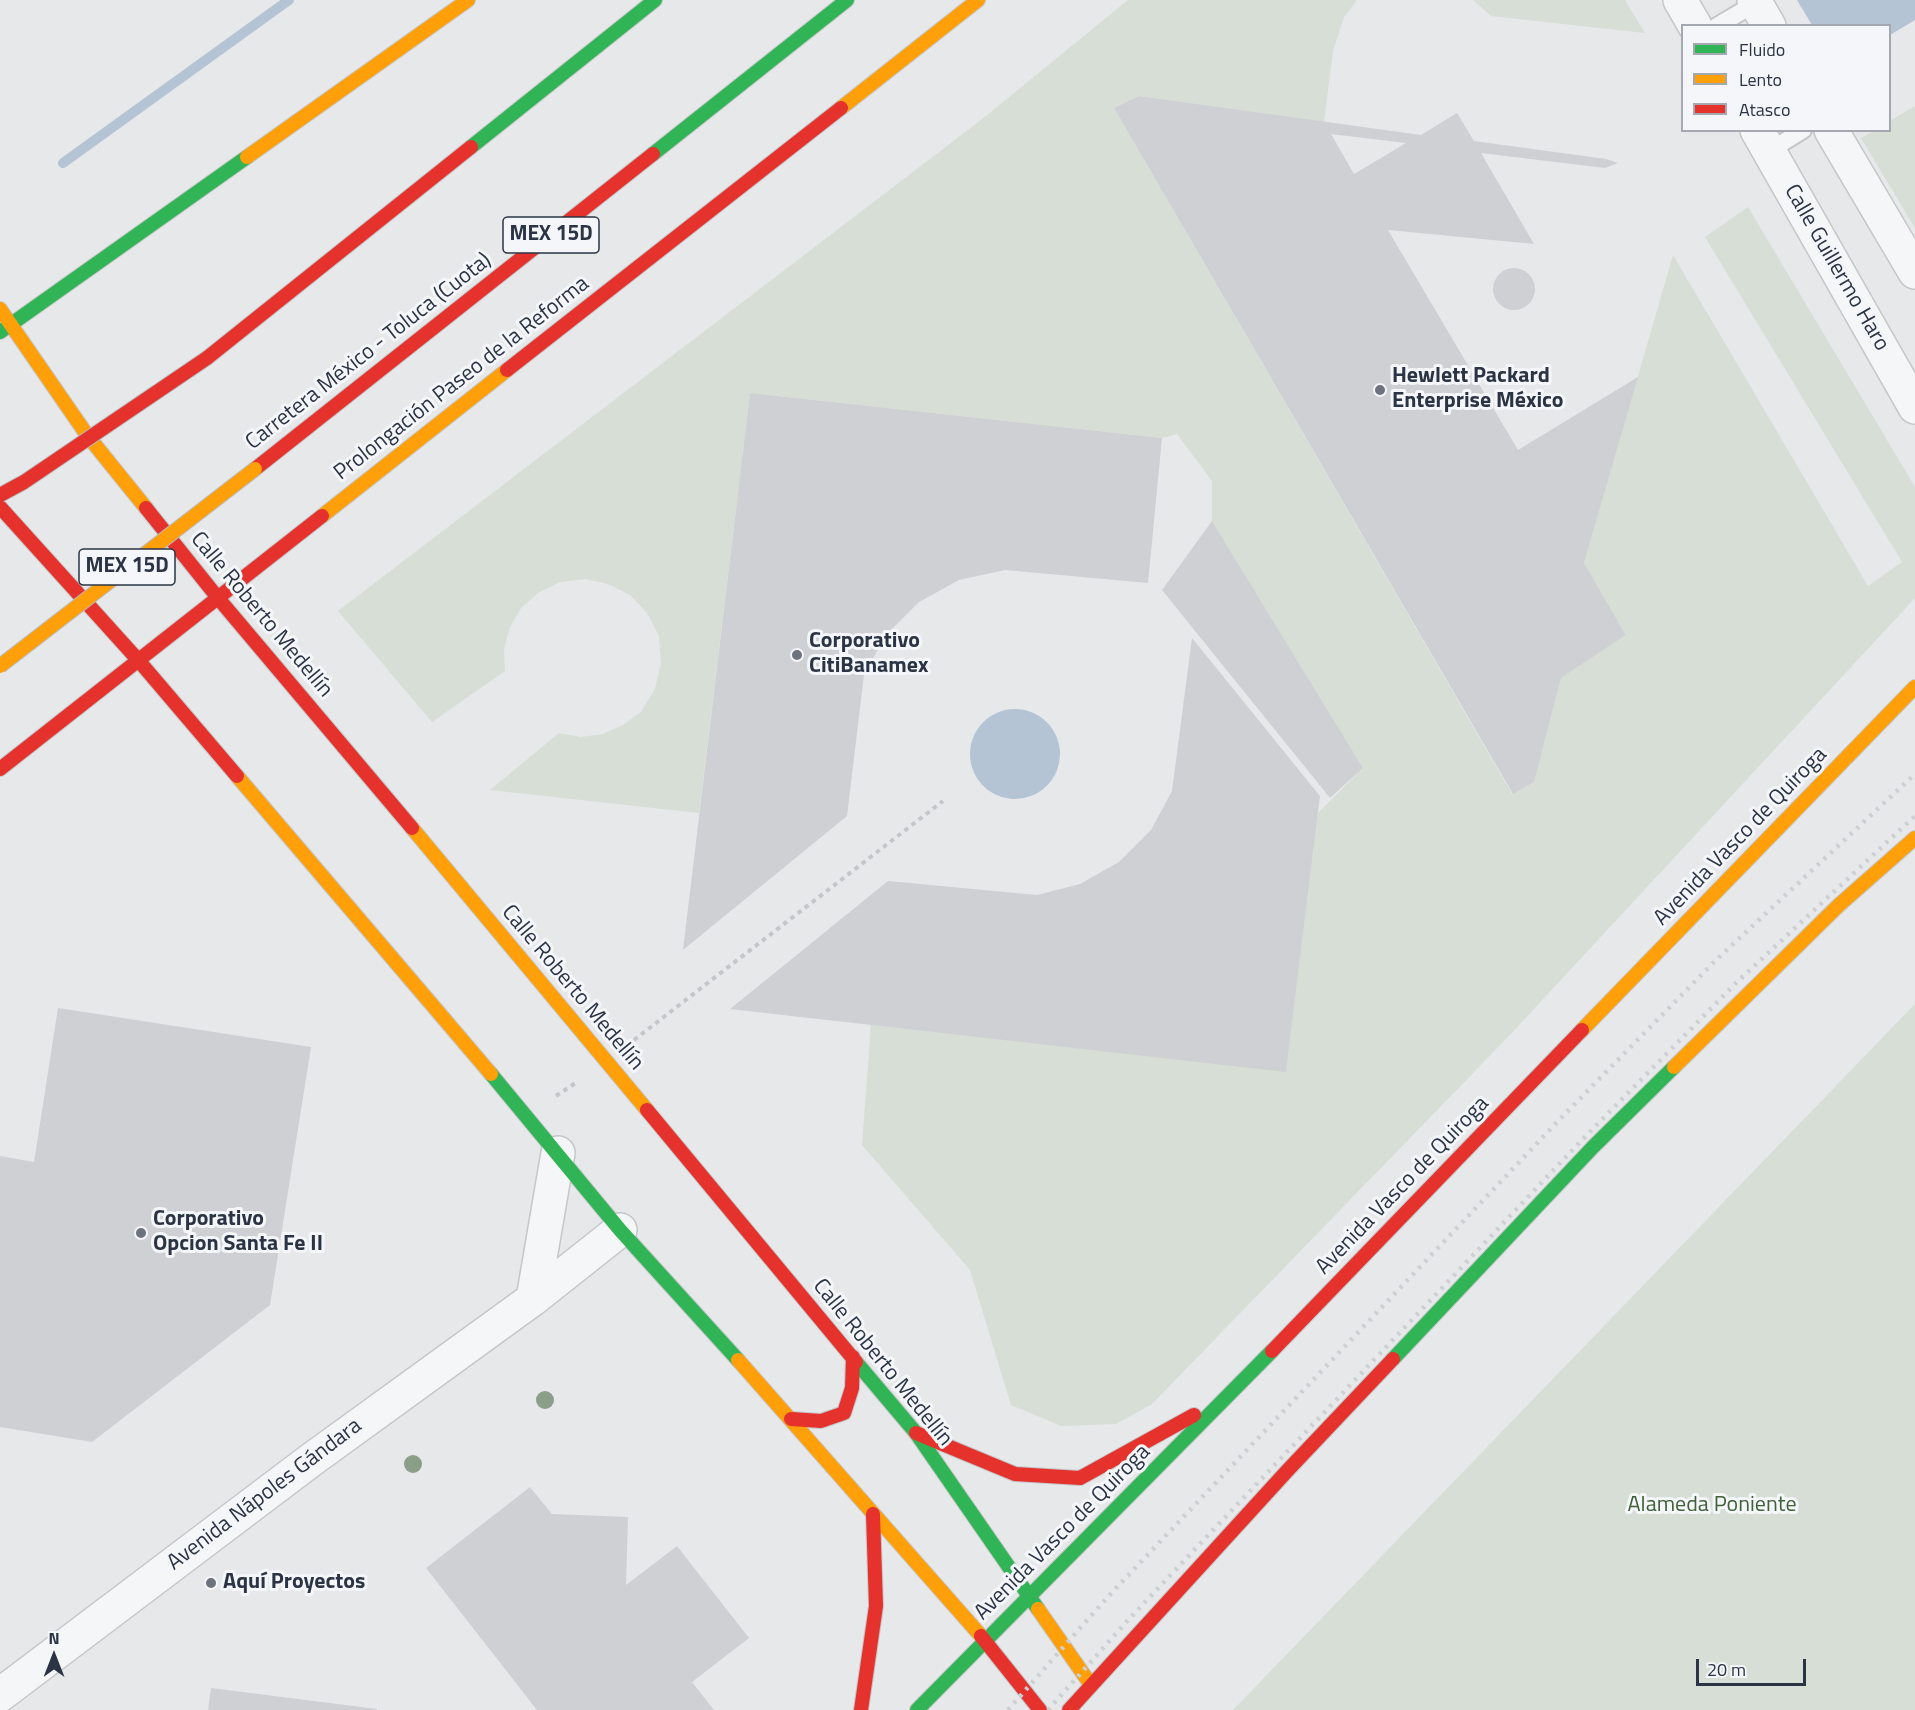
<!DOCTYPE html>
<html>
<head>
<meta charset="utf-8">
<style>
  body { margin:0 }
  #map { position:relative; width:1915px; height:1710px; overflow:hidden; background:#e6e8ea; font-family:"Titillium Web",sans-serif }
  canvas { display:block }
  .legend { position:absolute; left:1681px; top:24px; width:210px; height:108px; box-sizing:border-box; background:#f4f6f9; border:2px solid #a4a8b1; margin:0; padding:8px 10px; list-style:none; font-size:18px; color:#2b3445 }
  .legend li { display:flex; align-items:center; gap:12px; height:30px }
  .legend b { width:30px; border:2px solid #a4a8b1 }
  .north { position:absolute; left:24px; top:1626px; width:60px; height:60px; -webkit-text-stroke:4px #f4f6f9; paint-order:stroke; rotate:0deg; font-size:16px; font-weight:700; line-height:24px; text-align:center; color:#2b3445 }
  .north::after { content:''; display:block; margin:auto; width:21px; height:27px; background:#2b3445; clip-path:polygon(50% 0,100% 100%,50% 72%,0 100%) }
  .scale { position:absolute; left:1696px; top:1659px; width:110px; height:27px; box-sizing:border-box; border:3px solid #2b3445; border-top:0; padding-left:8px; font-size:18px; line-height:21px; white-space:nowrap; color:#2b3445; -webkit-text-stroke:4px #f4f6f9; paint-order:stroke }
</style>
</head>
<body>
<div id="map">
<canvas width="1915" height="1710"></canvas>
<ul class="legend">
<li><b style="height:8px;background:#30b455"></b>Fluido</li>
<li><b style="height:8px;background:#ff9f0a"></b>Lento</li>
<li><b style="height:8px;background:#e5322d"></b>Atasco</li>
</ul>
<div class="north">N</div>
<div class="scale">20 m</div>
</div>
<script>
const c = document.querySelector('canvas').getContext('2d');
c.lineJoin = 'round';
function paint(path, color) { c.fillStyle = color; c.fill(path, 'evenodd'); }
const toPath = rows => new Path2D(rows.map(r => 'M' + r).join(''));
function strokePath(path, color, width, dash) { c.strokeStyle = color; c.lineWidth = width; c.lineCap = dash ? 'butt' : 'round'; c.setLineDash(dash || []); c.stroke(path); }
function write(font, color, halo, rows, align = 'center') {
  c.font = font + ' "Titillium Web",sans-serif'; c.lineWidth = 6; c.setLineDash([]); c.textBaseline = 'middle'; c.strokeStyle = halo; c.fillStyle = color; for (const [text, x, y, turn = 0] of rows) {
    c.save(); c.translate(x, y); c.rotate((+turn || 0) * Math.PI / 180); c.textAlign = isNaN(turn) ? turn : align; if (halo) c.strokeText(text, 0, 0); c.fillText(text, 0, 0); c.restore();
  }
}
paint(toPath([
  [1128,0,1357,0,1344,17,1333,51,1324,122,1139,96,1114,108,1512,794,1534,782,1561,678,1626,635,1584,563,1673,255,1868,586,1902,562,1705,237,1748,207,1915,487,1915,598,1507,1038,1152,1404,1116,1424,1061,1426,1011,1405,970,1270,862,1145,871,1025,1286,1071,1318,813,1363,768,1212,521,1212,481,1177,434,1162,438,750,393,699,813,490,790,559,733,581,737,603,734,623,725,641,712,655,689,661,663,659,636,647,613,630,595,608,584,585,579,560,582,538,593,521,608,510,627,504,649,505,671,432,722,338,611,981,120],
  [1473,0,1625,0,1645,33,1491,16],
  [1915,106,1915,228,1861,138,1874,131,1890,130,1890,121],
  [1915,1004,1915,1710,1233,1710]
]), '#d6ded6');
paint(toPath([
  [1797,0,1915,0,1915,20,1890,35,1890,26,1812,25],
  '970 754a45 45 0 1 1 90 0a45 45 0 1 1-90 0Z'
]), '#b4c4d5');
strokePath(toPath([
  [63,163,289,0]
]), '#b4c4d5', 10);
paint(toPath([
  [1139,96,1421,135,1457,113,1474,141,1606,159,1618,163,1605,168,1481,153,1534,244,1388,230,1518,450,1638,377,1584,563,1626,635,1561,678,1534,782,1513,794,1114,108],
  [1331,134,1406,143,1354,174],
  '1493 289a21 21 0 1 1 42 0a21 21 0 1 1-42 0Z',
  [750,393,1162,438,1148,583,1005,570,959,580,919,602,886,635,864,675,847,816,683,950],
  [1212,521,1363,768,1330,798,1162,590],
  [1192,638,1320,796,1286,1072,730,1009,888,881,1037,895,1080,884,1119,862,1151,830,1172,791],
  [58,1008,311,1047,270,1305,92,1442,0,1427,0,1156,34,1162],
  [530,1487,552,1514,628,1517,626,1585,677,1546,749,1638,692,1682,714,1710,537,1710,426,1568],
  [211,1688,377,1709,377,1710,208,1710]
]), '#ced0d3');
const lane = toPath([
  [1717,26,1756,3],
  [1769,151,1803,130]
]);
const street = toPath([
  [1680,0,1695,26],
  [1754,0,1769,26],
  [1757,130,1915,407],
  [1831,130,1915,272],
  [533,1299,558,1153],
  [0,1695,311,1460,533,1299,620,1230]
]);
const fast = toPath([
  [471,147,655,0],
  [653,154,847,0],
  [0,332,247,157],
  [491,1074,620,1230,738,1360],
  [1393,1359,1593,1147,1674,1067],
  [856,1362,916,1433,1038,1609],
  [917,1710,1272,1351]
]);
const slow = toPath([
  [841,108,978,0],
  [247,157,468,0],
  [0,309,87,435,146,508],
  [322,516,507,370],
  [237,776,491,1074],
  [412,828,647,1110],
  [1582,1030,1915,687],
  [1674,1067,1839,905,1915,838],
  [738,1360,981,1636],
  [1038,1609,1091,1685]
]);
const jam = toPath([
  [207,358,471,147],
  [507,370,841,108],
  [255,469,653,154],
  [0,507,139,661,237,776],
  [146,508,218,598,412,828],
  [0,769,322,516],
  [647,1110,856,1362],
  [1272,1351,1582,1030],
  [791,1419,821,1421,844,1413,852,1388,853,1357],
  [916,1433,1015,1474,1080,1478,1194,1415],
  [981,1636,1040,1710],
  [861,1710,876,1606,873,1514],
  [1069,1710,1287,1471,1393,1359]
]);
strokePath(lane, '#c4c6c8', 20);
strokePath(street, '#c4c6c8', 36);
strokePath(fast, '#c4c6c8', 16);
strokePath(slow, '#c4c6c8', 16);
strokePath(jam, '#c4c6c8', 16);
strokePath(toPath([
  [634,1040,943,801],
  [556,1096,577,1082]
]), '#c5c6ca', 4, [4.5, 4.5]);
strokePath(lane, '#f5f6f7', 16);
strokePath(street, '#f5f6f7', 33);
strokePath(fast, '#30b455', 14);
strokePath(slow, '#ff9f0a', 14);
strokePath(jam, '#e5322d', 14);
strokePath(toPath([
  [1008,1710,1103,1602,1560,1119,1715,961,1915,774],
  [1048,1710,1129,1619,1581,1141,1736,983,1915,816]
]), '#cecfd2', 4.5, [3, 6]);
const slowBridge = toPath([
  [0,666,255,469]
]);
const jamBridge = toPath([
  [0,495,24,482,207,358]
]);
strokePath(slowBridge, '#b8bbbf', 16, []);
strokePath(jamBridge, '#b8bbbf', 16, []);
strokePath(slowBridge, '#ff9f0a', 14);
strokePath(jamBridge, '#e5322d', 14);
c.fillStyle = '#8a9e88';
for (const [x, y] of [
  [545,1400],
  [413,1464]
]) { c.beginPath(); c.arc(x, y, 9, 0, 2 * Math.PI); c.fill(); }
for (const [x, y, r, color] of [
  [1380,390,6,"#6c737f"],
  [797,655,6,"#6c737f"],
  [141,1233,6,"#6c737f"],
  [211,1583,6,"#6c737f"]
]) { const dot = new Path2D(); dot.arc(x, y, r, 0, 2 * Math.PI); c.fillStyle = color; c.fill(dot); strokePath(dot, '#f4f6f9', 2); }
for (const [x, y, w] of [
  [551,235,96],
  [127,567,96]
]) { const box = new Path2D(); box.roundRect(x - w / 2, y - 18, w, 36, 4.5); c.fillStyle = '#f4f6f9'; c.fill(box); strokePath(box, '#2b3445', 1.5); }
write('bold 21px', '#2b3445', null, [
  ["MEX 15D",551,235],
  ["MEX 15D",127,567]
]);
write('22px', '#2b3445', '#f4f6f9', [
  ["Calle Guillermo Haro",1836,268,60],
  ["Carretera México - Toluca (Cuota)",369,352,-38],
  ["Prolongación Paseo de la Reforma",462,379,-38],
  ["Calle Roberto Medellín",261,615,50],
  ["Avenida Vasco de Quiroga",1741,837,-46],
  ["Calle Roberto Medellín",572,988,50],
  ["Avenida Vasco de Quiroga",1403,1186,-46],
  ["Calle Roberto Medellín",882,1363,51],
  ["Avenida Nápoles Gándara",265,1495,-37],
  ["Avenida Vasco de Quiroga",1063,1533,-45]
]);
write('bold 22px', '#2b3445', '#f4f6f9', [
  ["Hewlett Packard",1392,377],
  ["Enterprise México",1392,402],
  ["Corporativo",809,642],
  ["CitiBanamex",809,667],
  ["Corporativo",153,1220],
  ["Opcion Santa Fe II",153,1245],
  ["Aquí Proyectos",223,1583]
], 'left');
write('22px', '#3f6138', '#f4f6f9', [
  ["Alameda Poniente",1712,1506]
]);
</script>
</body>
</html>
